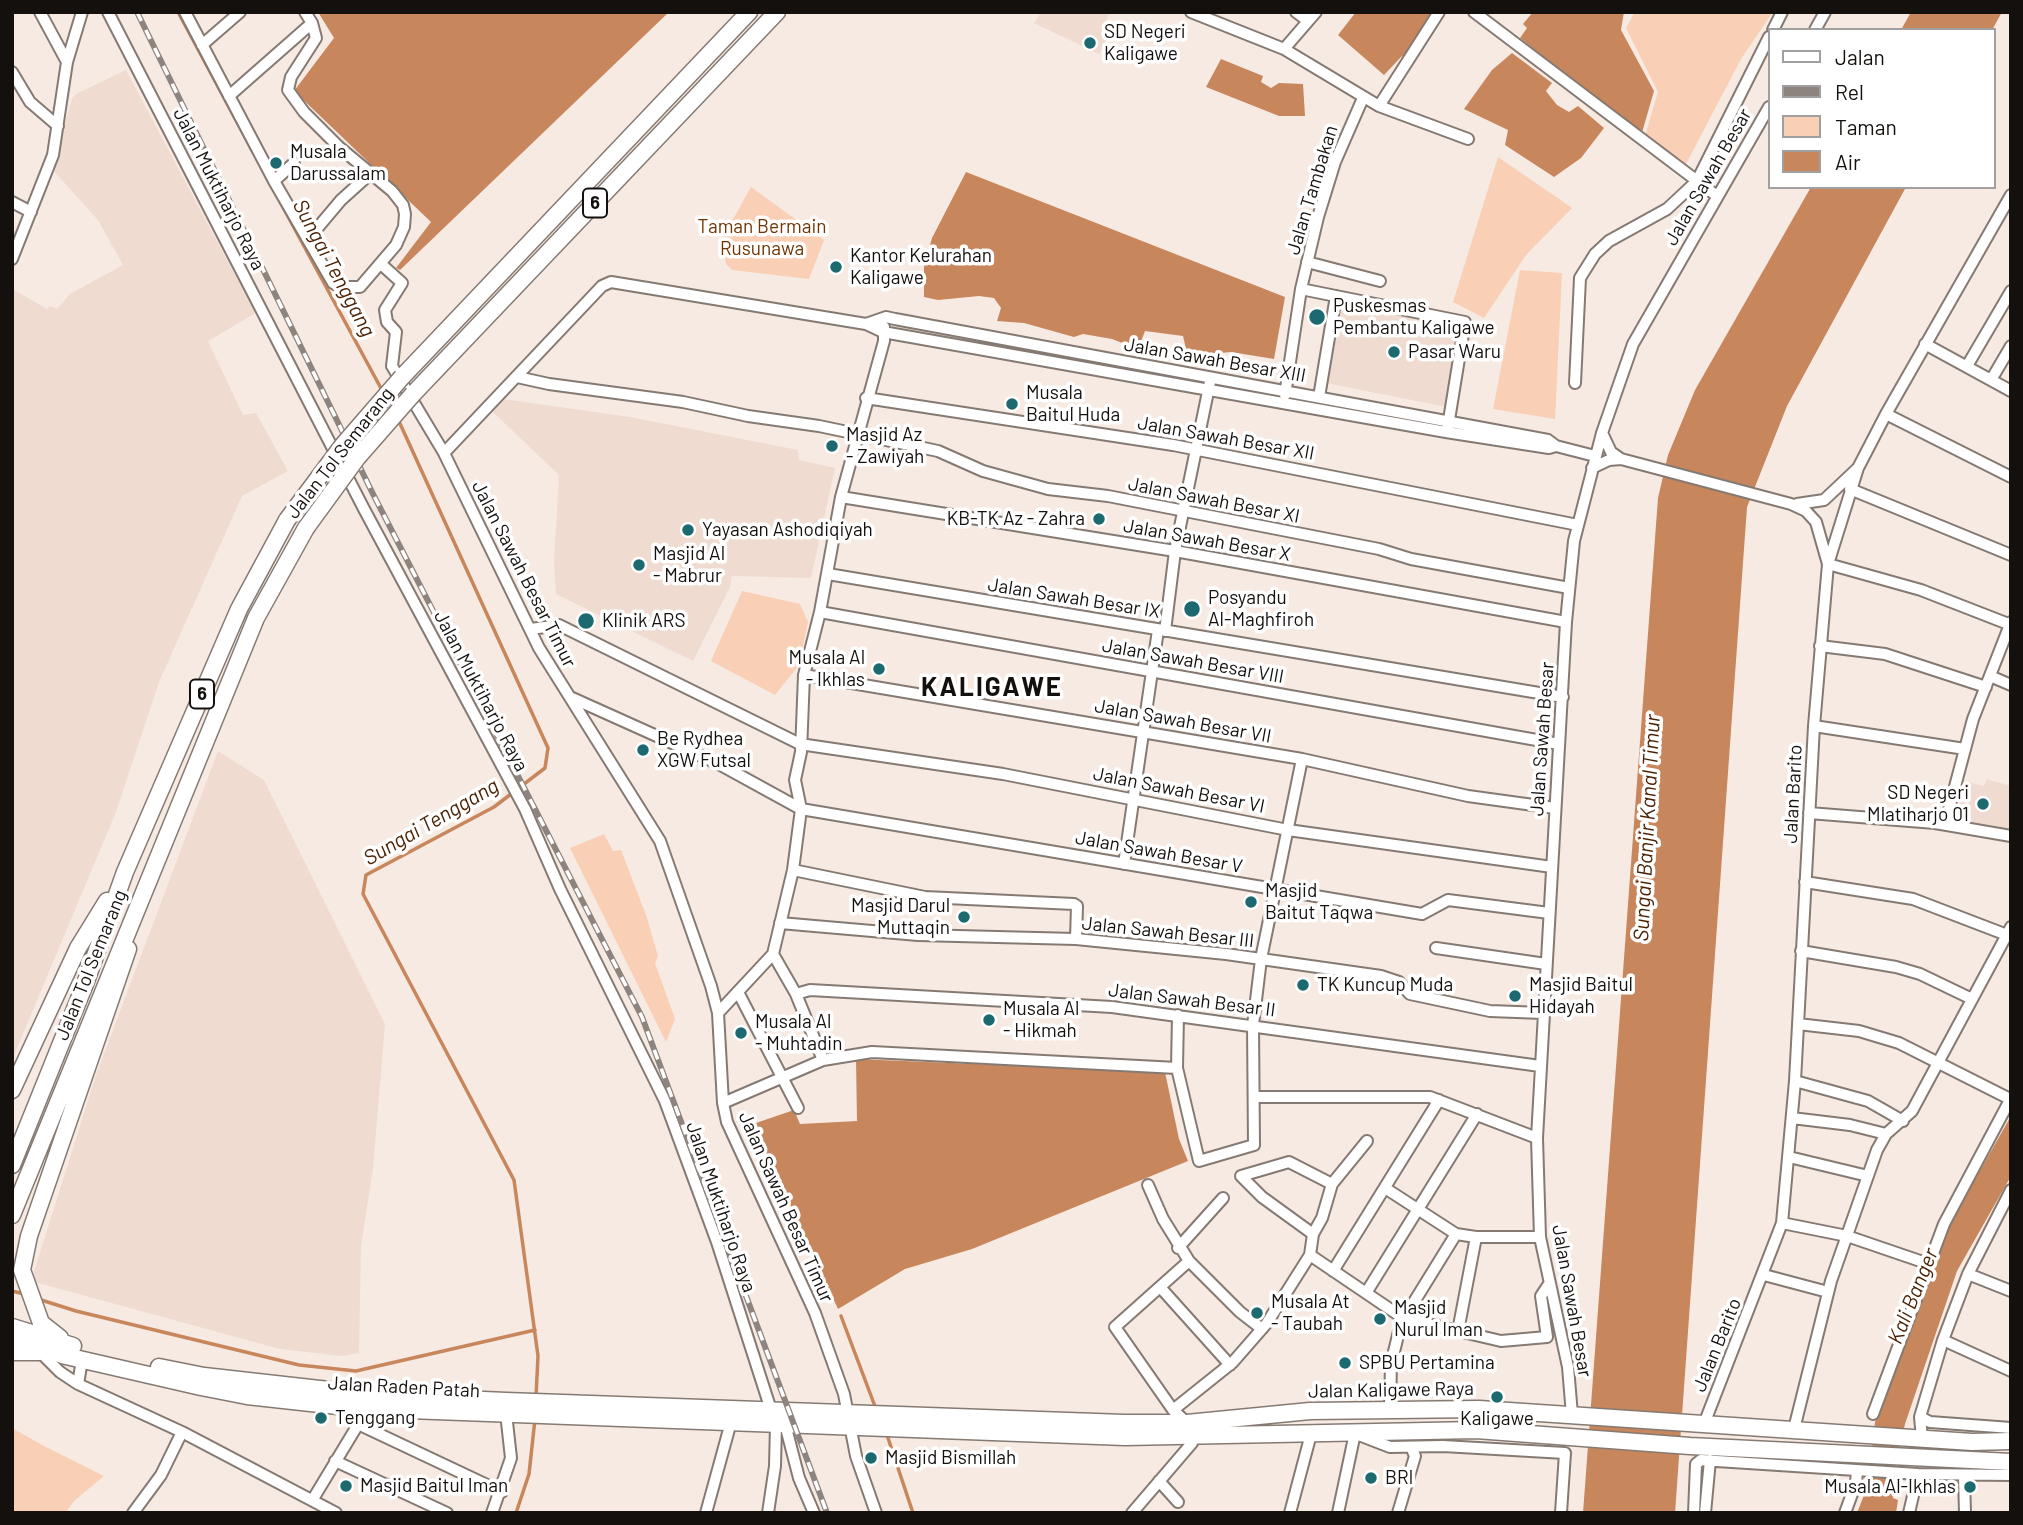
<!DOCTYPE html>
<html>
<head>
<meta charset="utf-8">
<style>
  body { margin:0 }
  #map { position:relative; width:2023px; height:1525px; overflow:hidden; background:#f7eae2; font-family:Barlow,sans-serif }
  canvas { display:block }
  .frame { position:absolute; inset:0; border:14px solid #14100e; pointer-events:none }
  .legend { position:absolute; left:1768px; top:28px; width:228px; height:161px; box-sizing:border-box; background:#fff; border:2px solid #a19f9f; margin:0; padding:9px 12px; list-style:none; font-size:21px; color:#14100e }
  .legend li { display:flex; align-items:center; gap:14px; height:35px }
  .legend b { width:35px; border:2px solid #a19f9f }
</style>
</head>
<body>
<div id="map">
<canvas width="2023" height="1525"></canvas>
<div class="frame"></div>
<ul class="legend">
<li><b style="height:9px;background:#fff"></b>Jalan</li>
<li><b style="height:9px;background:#8d847f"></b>Rel</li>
<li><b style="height:19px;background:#f9cfb6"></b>Taman</li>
<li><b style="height:19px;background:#c8865c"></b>Air</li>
</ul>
</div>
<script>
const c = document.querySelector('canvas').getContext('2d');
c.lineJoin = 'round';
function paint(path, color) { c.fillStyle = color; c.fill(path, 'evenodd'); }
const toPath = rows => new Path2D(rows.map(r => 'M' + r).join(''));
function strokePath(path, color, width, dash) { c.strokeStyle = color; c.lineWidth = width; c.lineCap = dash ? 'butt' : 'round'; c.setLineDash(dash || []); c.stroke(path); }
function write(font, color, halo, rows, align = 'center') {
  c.font = font + ' Barlow,sans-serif'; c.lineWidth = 7; c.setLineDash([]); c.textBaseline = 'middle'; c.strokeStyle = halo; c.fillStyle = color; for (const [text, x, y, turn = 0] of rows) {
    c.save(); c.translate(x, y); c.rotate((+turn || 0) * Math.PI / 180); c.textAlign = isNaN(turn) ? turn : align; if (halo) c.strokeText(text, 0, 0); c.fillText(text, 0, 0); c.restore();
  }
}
paint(toPath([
  [1041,12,1110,12,1104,25,1111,31,1099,54,1034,23],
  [126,70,254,311,254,314,208,341,243,415,256,413,288,471,242,496,159,682,116,812,12,1060,12,289,47,309,50,306,57,309,70,294,123,265,98,220,52,169,72,99,76,94],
  [1341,300,1462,322,1447,407,1326,383],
  [503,399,630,417,798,450,799,460,835,468,811,578,732,576,730,587,693,661,556,594,554,562,559,475,492,411],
  [218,751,264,780,385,1024,373,1169,361,1246,359,1353,342,1356,280,1349,31,1281,96,1075],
  [1987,779,2011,786,2011,832,1950,822,1960,780,1984,786]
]), '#f0dbd0');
paint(toPath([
  [1635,12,1773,12,1741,59,1686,164,1644,139,1658,92,1626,28],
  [1498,157,1572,208,1526,255,1484,318,1453,302],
  [751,187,824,240,809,279,732,270,726,264,722,239],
  [1520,270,1562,273,1555,419,1493,409],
  [742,591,800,604,808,622,799,665,775,695,711,661],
  [604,834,613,851,621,850,646,915,658,956,655,963,675,1019,666,1042,570,848],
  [12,1428,44,1446,104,1476,75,1500,65,1513,12,1513]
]), '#f9cfb6');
paint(toPath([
  [318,12,669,12,400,270,396,268,431,222,294,91,334,38],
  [1356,12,1435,12,1406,59,1402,56,1384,75,1338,35],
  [1533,12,1624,12,1621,30,1654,91,1641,136,1520,38,1527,28,1523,24],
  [1911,12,2002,12,1992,30,1901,30],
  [1512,53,1552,83,1546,91,1557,105,1569,112,1578,106,1604,128,1581,158,1554,177,1505,145,1508,130,1464,109,1492,70],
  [1221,59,1263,76,1261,82,1271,88,1279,83,1303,84,1305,116,1279,116,1206,87],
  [966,172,1285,297,1274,359,1231,352,1197,355,1187,353,1183,336,1145,331,1140,344,1130,346,1112,339,1083,334,1074,337,1024,323,997,321,1001,308,994,298,979,296,938,300,924,297,924,267,932,238],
  [1811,187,1906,187,1787,406,1747,507,1675,1513,1583,1513,1658,498,1668,455,1695,390],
  [856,1059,1165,1072,1179,1139,1188,1161,972,1249,905,1269,838,1309,753,1124,794,1110,800,1124,857,1121],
  [2011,1116,2011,1176,1957,1271,1905,1424,1891,1486,1893,1498,1898,1500,1896,1513,1857,1513,1868,1485,1875,1422,1928,1270,1958,1209]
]), '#c8865c');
strokePath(toPath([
  [178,12,253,152],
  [272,187,383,392],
  [397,417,548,748,545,768,494,807,366,875,363,894,514,1180,538,1356,536,1397],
  [12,1291,24,1294],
  [38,1299,76,1311,299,1365,356,1371,535,1330],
  [841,1316,876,1409],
  [886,1432,913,1513],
  [516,1513,529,1474,535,1419]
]), '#c8865c', 3.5);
const minor = toPath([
  [40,12,67,62],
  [108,12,364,509,525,809,560,889,665,1101,717,1242,771,1410],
  [185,12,274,181,333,283,340,287,360,287,396,245,404,227,405,214,403,205,392,191,339,147,304,112,288,90,291,77,316,38,312,23,305,12],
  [1191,12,1284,49,1379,106,1468,139],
  [1296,12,1308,21],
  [1474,12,1717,196],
  [1773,30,1782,12],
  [1815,30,1825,12],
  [202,45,240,12],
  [1284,49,1316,12],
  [12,72,30,102,58,126],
  [229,96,312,23],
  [1379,106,1439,12],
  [274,181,294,163],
  [12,202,31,212],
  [309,238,341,200,371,173],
  [12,259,53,155,67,62,82,12],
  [1307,262,1380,281],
  [381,264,402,283,385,310,387,322,396,332,392,366,444,453],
  [1301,289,1465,322,1448,426],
  [866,324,886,317,895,319,1548,440,1556,446,1595,456],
  [1925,344,2011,391],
  [1967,366,2011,291],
  [517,377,549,384,683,402,748,416,819,426,938,451,983,471,1048,489,1108,496,1379,549,1411,559,1569,588],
  [1991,380,2011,346],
  [1575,383,1580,278,1595,254,1609,241,1667,209,1697,181,1769,37],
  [1285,395,1301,289,1318,217,1335,162,1363,98],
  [1319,397,1336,296],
  [866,398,1173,445,1578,525],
  [1886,414,2011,477],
  [1602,433,1611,452,1621,459],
  [1592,468,1609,460,1621,459,1791,504,1806,511,1816,522,1828,564,1921,590,2011,625],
  [1850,489,2011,555],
  [841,497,1175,551,1566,622],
  [1797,504,1824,500,1858,468],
  [828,574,1563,697],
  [820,612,1559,744],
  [531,629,559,625,800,744,1003,774,1288,830,1552,867],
  [1165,631,1175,551,1210,382],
  [1820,646,1885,654,1986,687],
  [804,675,1302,759,1468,796,1555,808],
  [1990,676,2011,685],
  [570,697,719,764,801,809,1422,914,1448,900,1549,913],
  [1814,726,1965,749],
  [1809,813,1935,823,2011,836],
  [1945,824,1973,719,2011,622],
  [1124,864,1158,630],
  [793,870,925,897,1074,904,1077,906,1076,939],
  [1805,882,1913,899,2007,935],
  [780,923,918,935,1076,939,1226,954,1381,976,1399,982,1410,994,1490,1011,1543,1013],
  [1436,948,1546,964],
  [1801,951,1896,967,1920,974,1972,999],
  [773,954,796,994,823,1060],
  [738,992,798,1108],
  [796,994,810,990,1112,1007,1540,1066],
  [718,1013,773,954,793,870,801,809,795,780,801,752,804,675,820,612,841,497,884,341,884,327],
  [1178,1015,1177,1068,1199,1161,1254,1145,1253,1025,1261,959,1302,759],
  [1798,1024,1859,1031,1899,1043,2010,1099],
  [1795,1081,1868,1101,1903,1121],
  [1255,1097,1430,1097,1537,1138],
  [723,1103,823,1060,872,1052,1177,1068],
  [1792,1118,1850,1125,1886,1134],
  [1789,1157,1868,1176],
  [1148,1185,1163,1219,1189,1261,1240,1312,1262,1329],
  [1385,1188,1456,1234,1476,1237,1540,1237],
  [1782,1223,1847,1236,1929,1264],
  [1313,1234,1322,1218,1332,1184,1367,1141],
  [1178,1248,1223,1198],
  [1310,1255,1403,1318,1501,1341,1547,1337,1541,1296,1549,1284],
  [1333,1271,1439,1100],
  [1968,1274,2011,1291],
  [1764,1275,1828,1292],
  [1160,1287,1230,1365],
  [1366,1293,1477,1114],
  [1458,1331,1476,1237],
  [1943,1340,2011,1371],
  [40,1352,60,1372,78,1384],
  [82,1360,78,1384,182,1432,336,1513],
  [1390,1408,1391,1364,1401,1323,1456,1234],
  [1173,1410,1115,1327,1189,1261],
  [1873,1414,1944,1224,2011,1098],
  [1572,1415,1568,1367,1540,1237,1537,1138,1566,622,1574,541,1602,433,1633,344,1769,107],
  [1920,1417,1930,1422,2011,1428],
  [785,1424,799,1478,814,1513],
  [1704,1424,1782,1223,1795,1081,1814,726,1828,564,1858,468,1886,414,2011,195],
  [360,1425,502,1492],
  [1794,1429,1831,1281,1877,1150,1886,1134,1912,1111,2011,927],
  [1359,1435,1390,1447,1443,1446,1565,1453,1561,1513],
  [1922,1438,1920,1417,1943,1340,1968,1274,2011,1190],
  [335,1461,447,1513],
  [1964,1476,1965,1513],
  [1159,1481,1178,1502],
  [313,1499,371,1403],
  [133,1513,161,1475,182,1432],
  [492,1513,511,1458,506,1413],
  [706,1513,731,1422],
  [768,1513,775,1466,776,1424],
  [876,1513,856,1456,844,1394,815,1313,727,1122,723,1103,718,1013,711,986,660,841,539,648,444,453,602,286,611,282,866,324,883,332,1446,432,1549,448,1556,446],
  [1132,1513,1192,1443,1193,1436,1187,1423,1173,1410,1233,1362,1267,1323,1310,1255,1313,1234,1262,1197,1241,1176,1289,1162,1332,1184],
  [1290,1513,1311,1434],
  [1338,1513,1355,1433],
  [1398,1513,1415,1456,1411,1447],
  [1694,1513,1696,1464,1701,1460,1918,1474,2011,1475],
  [1705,1513,1710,1460],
  [1845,1513,1856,1483,1857,1471],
  [1909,1513,1918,1474]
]);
const highway = toPath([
  [402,377,749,12],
  [413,394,777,12],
  [12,1090,78,948,107,901],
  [12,1165,85,984,125,872,239,609,287,520],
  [12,1215,256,618,306,528],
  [12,1327,73,1346],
  [60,1338,41,1323,22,1270,29,1236,128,949],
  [12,1339,66,1356,201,1387,247,1396,356,1408,1125,1437,1476,1430,1690,1446,2011,1462],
  [12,1352,39,1352],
  [159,1367,204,1376,373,1395,506,1401,1124,1423,1187,1423,1310,1411,1479,1409,1972,1442,2011,1441]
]);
strokePath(minor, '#857a73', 14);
strokePath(highway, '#857a73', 19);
strokePath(minor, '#fff', 10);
strokePath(highway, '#fff', 16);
const rail = toPath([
  [137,12,373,494,642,1017,827,1513]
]);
strokePath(rail, '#8d847f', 6);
strokePath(rail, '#fff', 3.5, [10]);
const highwayBridge = toPath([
  [287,520,343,445,402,377],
  [306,528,357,458,413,394]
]);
strokePath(highwayBridge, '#857a73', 19, []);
strokePath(highwayBridge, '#fff', 16);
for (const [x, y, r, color] of [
  [1090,43,7,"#1c696f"],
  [276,163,7,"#1c696f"],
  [836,267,7,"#1c696f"],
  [1317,317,9,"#1c696f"],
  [1394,352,7,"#1c696f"],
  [1012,404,7,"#1c696f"],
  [832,446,7,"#1c696f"],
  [1099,519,7,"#1c696f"],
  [688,530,7,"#1c696f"],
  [639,565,7,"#1c696f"],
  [1192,609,9,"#1c696f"],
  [586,621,9,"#1c696f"],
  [879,669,7,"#1c696f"],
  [643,750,7,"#1c696f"],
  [1983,804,7,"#1c696f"],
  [1251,902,7,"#1c696f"],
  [964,917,7,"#1c696f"],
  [1303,985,7,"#1c696f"],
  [1515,996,7,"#1c696f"],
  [989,1020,7,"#1c696f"],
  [741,1033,7,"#1c696f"],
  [1257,1313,7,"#1c696f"],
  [1380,1319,7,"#1c696f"],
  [1345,1363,7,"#1c696f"],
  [1497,1397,7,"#1c696f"],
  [321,1418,7,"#1c696f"],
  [871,1458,7,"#1c696f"],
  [1371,1478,7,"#1c696f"],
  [346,1486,7,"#1c696f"],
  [1970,1487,7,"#1c696f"]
]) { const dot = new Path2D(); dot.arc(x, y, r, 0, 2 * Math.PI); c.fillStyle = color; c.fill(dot); strokePath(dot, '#fff', 2.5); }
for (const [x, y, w] of [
  [595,203,24],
  [202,694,24]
]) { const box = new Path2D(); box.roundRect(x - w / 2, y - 14.5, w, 29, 5); c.fillStyle = '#fff'; c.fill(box); strokePath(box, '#14100e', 2); }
write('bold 18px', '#14100e', null, [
  ["6",595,203],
  ["6",202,694]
]);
write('19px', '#14100e', '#fff', [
  ["SD Negeri",1104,32],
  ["Kaligawe",1104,54],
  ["Musala",290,152],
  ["Darussalam",290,174],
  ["Kantor Kelurahan",850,256],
  ["Kaligawe",850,278],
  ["Puskesmas",1333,306],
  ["Pembantu Kaligawe",1333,328],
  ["Pasar Waru",1408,352],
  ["Musala",1026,393],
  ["Baitul Huda",1026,415],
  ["Masjid Az",846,435],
  ["- Zawiyah",846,457],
  ["KB-TK Az - Zahra",1085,519,"right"],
  ["Yayasan Ashodiqiyah",702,530],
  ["Masjid Al",653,554],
  ["- Mabrur",653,576],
  ["Posyandu",1208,598],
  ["Al-Maghfiroh",1208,620],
  ["Klinik ARS",602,621],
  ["Musala Al",865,658,"right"],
  ["- Ikhlas",865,680,"right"],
  ["Be Rydhea",657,739],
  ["XGW Futsal",657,761],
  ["SD Negeri",1969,793,"right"],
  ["Mlatiharjo 01",1969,815,"right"],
  ["Masjid",1265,891],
  ["Baitut Taqwa",1265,913],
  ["Masjid Darul",950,906,"right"],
  ["Muttaqin",950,928,"right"],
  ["TK Kuncup Muda",1317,985],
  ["Masjid Baitul",1529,985],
  ["Hidayah",1529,1007],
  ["Musala Al",1003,1009],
  ["- Hikmah",1003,1031],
  ["Musala Al",755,1022],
  ["- Muhtadin",755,1044],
  ["Musala At",1271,1302],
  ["- Taubah",1271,1324],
  ["Masjid",1394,1308],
  ["Nurul Iman",1394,1330],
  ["SPBU Pertamina",1359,1363],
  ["Tenggang",335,1418],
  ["Kaligawe",1497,1419,"center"],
  ["Masjid Bismillah",885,1458],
  ["BRI",1385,1478],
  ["Masjid Baitul Iman",360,1486],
  ["Musala Al-Ikhlas",1956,1487,"right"]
], 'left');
write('19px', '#14100e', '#fff', [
  ["Jalan Sawah Besar",1708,177,-60],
  ["Jalan Muktiharjo Raya",219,189,63],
  ["Jalan Tambakan",1312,190,-73],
  ["Jalan Sawah Besar XIII",1215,360,10],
  ["Jalan Sawah Besar XII",1226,438,10],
  ["Jalan Tol Semarang",340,453,-52],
  ["Jalan Sawah Besar XI",1214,500,11],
  ["Jalan Sawah Besar X",1207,540,10],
  ["Jalan Sawah Besar Timur",524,574,63],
  ["Jalan Sawah Besar IX",1074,598,9],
  ["Jalan Sawah Besar VIII",1193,661,10],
  ["Jalan Muktiharjo Raya",481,691,62],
  ["Jalan Sawah Besar VII",1183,721,10],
  ["Jalan Sawah Besar",1542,739,-86],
  ["Jalan Sawah Besar VI",1179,790,11],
  ["Jalan Barito",1793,794,-87],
  ["Jalan Sawah Besar V",1159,852,10],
  ["Jalan Sawah Besar III",1168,932,6],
  ["Jalan Tol Semarang",91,965,-68],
  ["Jalan Sawah Besar II",1192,1000,7],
  ["Jalan Muktiharjo Raya",721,1207,71],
  ["Jalan Sawah Besar Timur",786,1207,66],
  ["Jalan Sawah Besar",1572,1301,80],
  ["Jalan Barito",1717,1345,-68],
  ["Jalan Raden Patah",404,1387,3],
  ["Jalan Kaligawe Raya",1391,1390,-1]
]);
write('19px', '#713300', '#fff', [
  ["Taman Bermain",762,227],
  ["Rusunawa",762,249]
]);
write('italic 21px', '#4a1f00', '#fff', [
  ["Sungai Tenggang",334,268,62],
  ["Sungai Tenggang",431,822,-30],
  ["Sungai Banjir Kanal Timur",1647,828,-87],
  ["Kali Banger",1913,1296,-68]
]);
c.letterSpacing = '2px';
write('bold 26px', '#14100e', '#fff', [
  ["KALIGAWE",992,687]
]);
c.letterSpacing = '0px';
</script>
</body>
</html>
